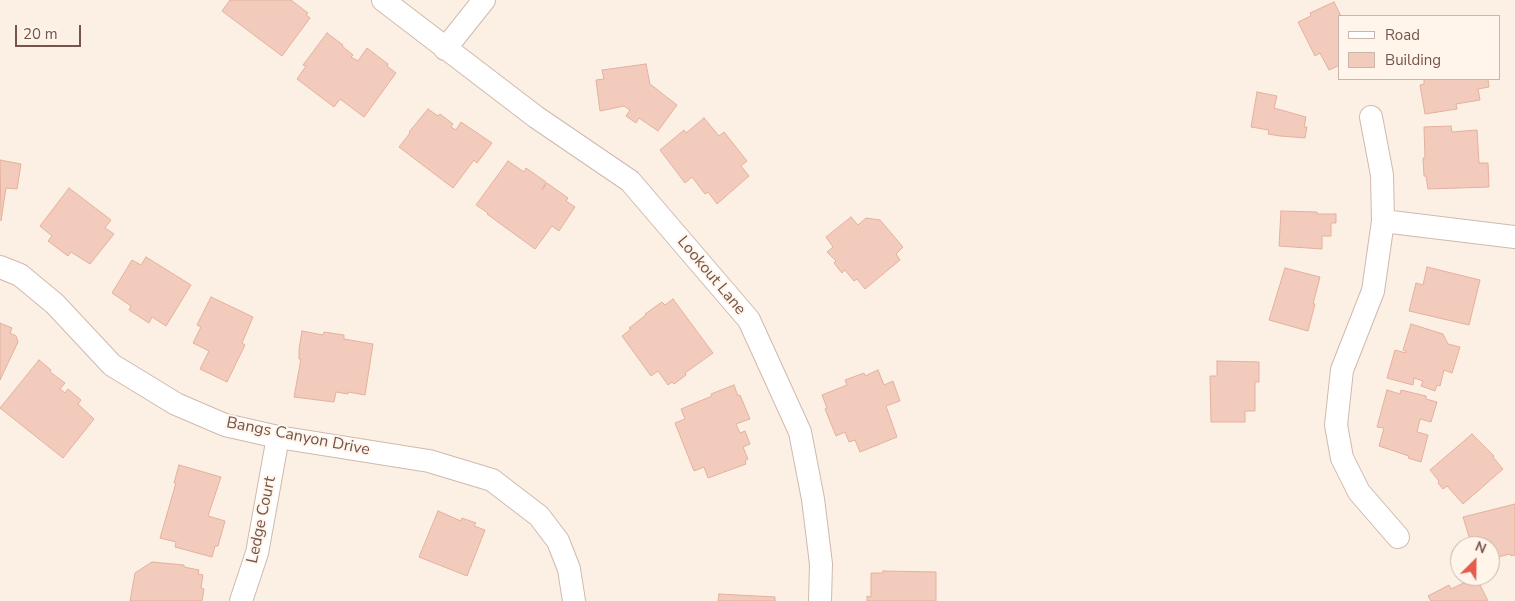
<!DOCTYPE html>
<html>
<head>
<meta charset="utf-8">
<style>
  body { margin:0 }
  #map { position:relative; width:1515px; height:601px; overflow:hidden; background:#fcf0e4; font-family:"Nunito Sans",sans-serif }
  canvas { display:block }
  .legend { position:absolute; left:1338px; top:15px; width:162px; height:65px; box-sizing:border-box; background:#fff5eb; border:1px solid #c8b5ab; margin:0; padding:6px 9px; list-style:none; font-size:15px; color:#75544a }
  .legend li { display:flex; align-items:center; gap:10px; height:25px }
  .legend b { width:25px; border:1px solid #c8b5ab }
  .north { position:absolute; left:1450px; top:536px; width:50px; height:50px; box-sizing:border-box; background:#fff5eb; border:1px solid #c8b5ab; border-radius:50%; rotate:23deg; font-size:14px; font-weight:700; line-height:20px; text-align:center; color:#75544a }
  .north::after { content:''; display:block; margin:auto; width:18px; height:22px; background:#e65b4a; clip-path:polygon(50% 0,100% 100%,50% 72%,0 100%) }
  .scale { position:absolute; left:15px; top:25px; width:66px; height:22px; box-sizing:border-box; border:2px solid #75544a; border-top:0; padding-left:6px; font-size:15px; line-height:18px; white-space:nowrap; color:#75544a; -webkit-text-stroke:4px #fff5eb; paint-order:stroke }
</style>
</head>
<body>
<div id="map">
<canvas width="1515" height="601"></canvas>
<ul class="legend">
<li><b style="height:6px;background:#fff"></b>Road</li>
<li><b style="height:14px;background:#f2cbbc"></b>Building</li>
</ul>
<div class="north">N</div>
<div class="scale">20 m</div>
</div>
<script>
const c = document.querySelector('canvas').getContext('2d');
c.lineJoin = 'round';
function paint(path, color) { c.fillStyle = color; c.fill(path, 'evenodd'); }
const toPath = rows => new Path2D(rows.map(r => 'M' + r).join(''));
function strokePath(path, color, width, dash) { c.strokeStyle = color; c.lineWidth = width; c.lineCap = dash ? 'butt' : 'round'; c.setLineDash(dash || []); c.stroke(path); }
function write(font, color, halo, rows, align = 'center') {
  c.font = font + ' "Nunito Sans",sans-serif'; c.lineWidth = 4; c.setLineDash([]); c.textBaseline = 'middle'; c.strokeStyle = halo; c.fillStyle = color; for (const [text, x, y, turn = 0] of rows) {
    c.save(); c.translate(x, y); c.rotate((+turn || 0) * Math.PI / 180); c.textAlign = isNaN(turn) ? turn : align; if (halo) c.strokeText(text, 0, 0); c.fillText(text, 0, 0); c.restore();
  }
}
const building = toPath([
  [230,0,291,0,308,13,306,15,310,18,282,56,222,11,230,0],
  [1334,2,1341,16,1339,16,1339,67,1338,66,1329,70,1320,53,1315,56,1298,22,1311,16,1310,13,1334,2],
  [327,33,343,45,342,46,353,55,351,57,358,61,367,48,388,64,387,66,396,73,364,117,340,99,334,107,297,79,306,66,303,65,327,33],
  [646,64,650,84,677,105,658,131,639,118,636,123,626,116,630,110,624,106,600,111,596,80,604,79,602,70,646,64],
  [1424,79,1488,79,1489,87,1478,89,1480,100,1456,104,1457,109,1425,114,1420,85,1424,84,1424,79],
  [1257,92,1277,96,1274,108,1306,117,1304,127,1307,127,1305,138,1280,136,1268,134,1269,130,1251,127,1257,92],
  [428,109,438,116,440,114,453,124,451,127,456,130,461,122,492,143,477,163,474,160,453,188,399,147,410,133,409,132,428,109],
  [704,118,719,136,724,132,747,161,741,166,749,176,717,204,708,192,705,194,692,177,685,183,660,150,684,130,686,133,704,118],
  [1451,126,1452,132,1477,130,1479,163,1488,163,1489,187,1428,189,1426,176,1424,176,1423,158,1425,158,1424,127,1451,126],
  [0,160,21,164,17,189,6,188,1,221,0,160],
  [508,161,524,172,526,168,546,182,542,190,547,183,568,198,566,201,575,207,559,231,552,226,535,249,487,214,488,213,476,205,508,161],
  [69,188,111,220,105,228,114,234,90,264,71,252,68,256,48,241,52,236,40,226,69,188],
  [1281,211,1317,212,1317,214,1336,214,1336,223,1331,223,1331,236,1322,236,1322,249,1279,246,1281,211],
  [851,217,858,225,866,218,880,220,903,247,896,254,900,260,865,289,857,279,854,281,845,270,842,273,834,263,836,261,827,252,833,247,826,237,851,217],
  [146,257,191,285,166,326,152,317,149,323,129,310,131,306,112,293,132,260,141,265,146,257],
  [1427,267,1480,280,1469,325,1409,311,1416,283,1423,285,1427,267],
  [1285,268,1320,277,1313,304,1315,304,1308,331,1269,320,1285,268],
  [211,297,253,317,242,343,245,345,227,382,200,369,209,351,193,343,201,327,197,325,211,297],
  [673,299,713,353,685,373,686,375,674,384,672,382,668,385,658,371,651,376,622,336,631,329,629,328,646,315,645,314,662,302,665,305,673,299],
  [0,323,12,328,10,333,16,336,18,342,0,380,0,323],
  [1411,324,1443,334,1448,344,1460,347,1452,373,1444,370,1440,386,1437,385,1435,391,1421,386,1423,381,1414,378,1413,385,1387,378,1395,350,1406,353,1406,351,1403,350,1411,324],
  [302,331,323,335,324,332,344,335,344,339,373,344,365,395,348,392,348,394,336,392,334,402,294,397,301,359,299,359,299,349,302,331],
  [39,360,51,370,50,372,65,383,60,389,65,393,68,389,81,400,78,404,94,419,63,458,0,408,39,360],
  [1217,361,1259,362,1259,382,1255,382,1255,411,1245,411,1245,422,1211,422,1210,376,1217,376,1217,361],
  [878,370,884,385,893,381,900,401,886,406,897,437,860,452,855,440,849,442,845,432,836,436,825,409,827,408,822,395,847,385,845,380,864,373,865,376,878,370],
  [734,385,738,396,740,395,750,419,736,424,740,433,745,431,750,444,743,447,748,459,745,461,746,464,708,478,704,467,694,471,675,423,685,419,681,409,712,396,711,394,734,385],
  [1387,390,1400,394,1401,390,1426,396,1426,399,1437,402,1431,422,1420,419,1417,432,1428,435,1421,462,1408,458,1409,456,1379,446,1384,428,1377,427,1387,390],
  [1472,434,1494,456,1493,457,1503,469,1463,504,1447,486,1443,489,1438,483,1439,481,1430,470,1472,434],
  [179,465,221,477,208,516,225,521,218,546,215,546,212,557,175,547,176,542,160,538,176,483,174,483,179,465],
  [1515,504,1515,555,1511,556,1510,554,1490,559,1490,546,1472,546,1463,517,1515,504],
  [438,511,461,521,462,518,476,523,474,526,485,530,467,576,419,557,438,511],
  [152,562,184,565,184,567,199,570,198,574,203,575,201,588,204,589,202,601,130,601,135,573,152,562],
  [883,571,936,572,936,601,867,601,867,596,871,597,871,573,883,573,883,571],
  [1476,577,1488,601,1431,601,1428,596,1449,585,1451,589,1476,577],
  [719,594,775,597,775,601,718,601,719,594]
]);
paint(building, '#f2cbbc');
strokePath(building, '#e4b09c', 1);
const minor = toPath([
  [383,0,536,117,630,181,749,320,800,432,813,499,821,564,820,601],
  [445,49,484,0],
  [1371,117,1382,175,1383,221,1373,291,1342,370,1336,425,1342,458,1359,492,1398,537],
  [1383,221,1515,237],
  [0,267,20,275,55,304,112,365,176,404,225,425,278,437,429,461,492,480,539,516,558,541,569,569,574,601],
  [241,601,257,553,278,437]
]);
strokePath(minor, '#d0b9ae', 24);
strokePath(minor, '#fff', 22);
write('16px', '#75544a', '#fff5eb', [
  ["Lookout Lane",711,276,50],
  ["Bangs Canyon Drive",298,437,11],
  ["Ledge Court",262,520,-78]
]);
</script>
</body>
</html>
